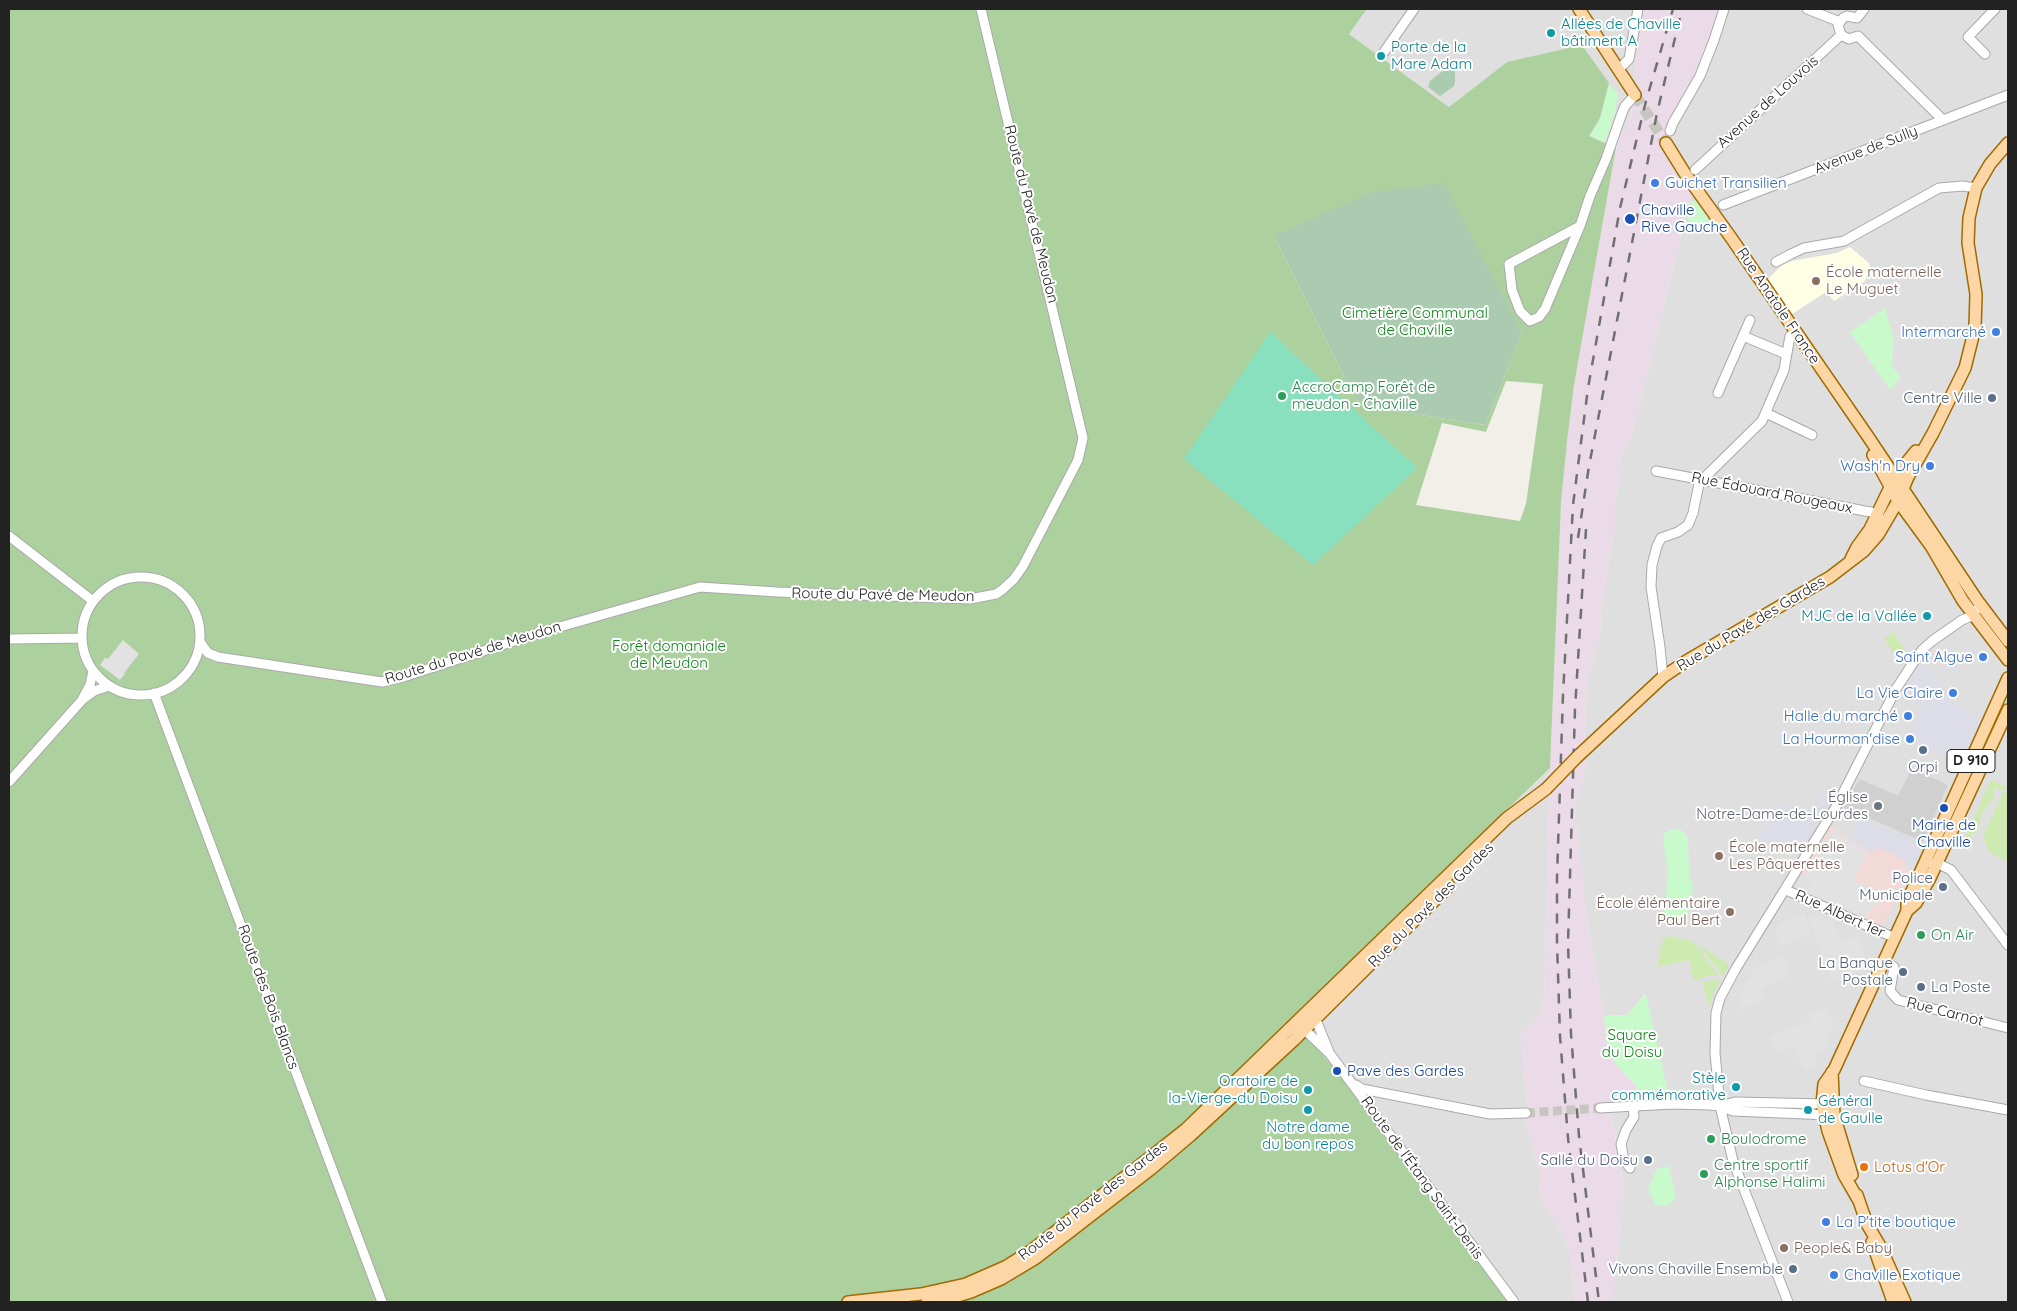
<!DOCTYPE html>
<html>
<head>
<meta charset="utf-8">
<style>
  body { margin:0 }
  #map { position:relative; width:2017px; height:1311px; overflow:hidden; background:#f2efe9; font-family:Quicksand,sans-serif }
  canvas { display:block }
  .frame { position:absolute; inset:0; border:10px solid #222; pointer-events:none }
</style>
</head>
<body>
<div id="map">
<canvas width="2017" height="1311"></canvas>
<div class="frame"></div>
</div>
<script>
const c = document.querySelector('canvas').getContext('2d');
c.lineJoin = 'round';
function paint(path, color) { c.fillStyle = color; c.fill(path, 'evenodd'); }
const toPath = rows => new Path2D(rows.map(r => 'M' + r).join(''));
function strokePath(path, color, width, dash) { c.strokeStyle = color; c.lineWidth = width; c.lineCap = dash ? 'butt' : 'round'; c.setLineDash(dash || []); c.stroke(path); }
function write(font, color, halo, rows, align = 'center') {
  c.font = font + ' Quicksand,sans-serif'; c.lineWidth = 4; c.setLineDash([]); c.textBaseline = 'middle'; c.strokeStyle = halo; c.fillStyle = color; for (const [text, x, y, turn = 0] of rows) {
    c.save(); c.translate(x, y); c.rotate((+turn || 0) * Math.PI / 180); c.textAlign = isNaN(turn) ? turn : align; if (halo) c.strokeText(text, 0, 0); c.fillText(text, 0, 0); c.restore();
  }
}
paint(toPath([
  [1367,9,1644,9,1635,66,1638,87,1626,131,1620,133,1616,148,1589,136,1507,62,1449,107,1349,34],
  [1719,9,2008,9,2008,1302,1612,1302,1624,1184,1611,1112,1611,1103,1668,1093,1645,994,1627,1015,1604,1016,1585,907,1575,807,1586,766,1585,714,1588,677,1600,634,1601,610,1615,521,1615,502,1622,468,1622,455,1633,431,1692,191,1663,149,1669,126],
  [1550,768,1544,998,1540,1015,1521,1035,1528,1117,1524,1118,1541,1175,1539,1192,1570,1250,1575,1302,1508,1302,1374,1117,1292,1017]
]), '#e0dfdf');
paint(toPath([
  [1831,826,1872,853,1875,847,1894,854,1905,861,1909,871,1882,930,1806,895,1812,883,1800,875]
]), '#f2dad9');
paint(toPath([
  [1644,9,1719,9,1697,73,1669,126,1663,149,1692,191,1633,431,1622,455,1622,468,1615,502,1615,521,1601,610,1600,634,1588,677,1585,714,1586,766,1575,807,1585,907,1604,1016,1608,1055,1638,1088,1611,1103,1611,1112,1624,1184,1612,1302,1575,1302,1570,1250,1539,1192,1541,1175,1524,1117,1528,1117,1521,1035,1540,1015,1544,998,1550,768,1561,503,1567,442,1574,385,1616,148,1620,133,1626,130,1638,87,1635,66]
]), '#ebdbe8');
paint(toPath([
  [1850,247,1869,263,1871,270,1864,282,1834,301,1826,292,1792,314,1767,280,1781,266,1791,261,1837,253]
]), '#ffffe5');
paint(toPath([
  [1912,768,1948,785,1923,842,1843,807,1860,779,1898,796]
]), '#d0d0d0');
paint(toPath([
  [1893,632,1906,652,1899,660,1884,639],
  [2008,689,2008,698,1988,742,1985,741],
  [1991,780,2007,787,2002,790,1996,788,1993,791,1993,799,1982,812,1978,830,1970,836,1972,847,1964,840],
  [2008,790,2008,861,1989,852,1983,837,2003,792],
  [1668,936,1693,941,1719,976,1708,976,1694,981,1689,960,1657,967,1662,941],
  [1698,944,1728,964,1729,967,1723,976],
  [1721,979,1714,992,1710,1007,1702,982]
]), '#cdebb0');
paint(toPath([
  [9,9,1367,9,1349,34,1449,107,1507,62,1582,45,1609,83,1600,118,1589,136,1616,148,1574,385,1567,442,1561,503,1550,768,1292,1017,1374,1117,1508,1302,9,1302],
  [1274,236,1490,274,1522,333,1485,425,1389,410,1356,400],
  [1506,381,1543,384,1526,504,1520,521,1416,505,1442,423,1486,432]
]), '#add19e');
paint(toPath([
  [1444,70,1455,70,1455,81,1454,86,1440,96,1428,87,1430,81],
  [1444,183,1522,333,1485,425,1389,410,1356,400,1274,236,1369,193]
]), '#aacbaf');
paint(toPath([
  [1609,84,1617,93,1617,99,1616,109,1605,142,1590,136,1600,119],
  [1696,201,1712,226,1708,229,1695,227,1688,220,1691,202],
  [1885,308,1893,336,1892,366,1901,377,1890,390,1850,332],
  [1672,829,1683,831,1688,838,1689,874,1693,887,1686,927,1670,925,1664,920,1668,871,1663,839,1665,833],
  [1646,994,1668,1093,1611,1103,1638,1088,1608,1055,1604,1016,1627,1015],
  [1669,1166,1676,1197,1668,1206,1656,1206,1648,1189,1657,1169]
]), '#c8facc');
paint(toPath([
  [1270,332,1417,468,1313,565,1184,459]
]), '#88e0be');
paint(toPath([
  [123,640,139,654,124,673,125,674,120,680,100,665,105,658,108,659],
  [1834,830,1867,852,1854,881,1886,895,1881,904,1877,903,1870,910,1866,919,1807,893,1812,883,1804,877],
  [1804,914,1811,933,1781,946,1775,933,1781,923],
  [1815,917,1832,920,1842,941,1858,936,1865,955,1851,985,1845,988,1839,980,1832,981,1808,919],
  [1782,956,1791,976,1761,988,1764,997,1741,1011,1738,1003,1741,1001,1739,997,1742,996,1741,989,1745,988,1744,982,1749,980,1753,969],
  [1827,1008,1834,1023,1825,1042,1828,1047,1813,1055,1817,1065,1804,1071,1795,1047,1777,1053,1770,1036,1812,1020,1810,1014]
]), '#e2e2e2');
paint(toPath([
  [1918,654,1953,701,1961,705,1960,708,1978,716,1980,725,1963,762,1958,759,1952,762,1929,749,1930,746,1907,735,1908,732,1911,733,1923,707,1907,700,1909,695,1896,689],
  [1820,792,1835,798,1808,844,1757,841,1778,801,1809,814],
  [1860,816,1922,844,1934,845,1919,876,1909,871,1905,861,1894,854,1875,847,1872,853,1849,839],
  [1726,1081,1733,1081,1733,1087,1741,1095,1741,1099,1728,1093,1725,1089]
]), '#dddde8');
strokePath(toPath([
  [1526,1113,1600,1108]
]), '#c8c6c1', 9, [9, 4.5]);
strokePath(toPath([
  [1635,95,1666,143]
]), '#c8c6c1', 11, [11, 5.5]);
const minor = toPath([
  [1807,9,1840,22],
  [1864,9,1857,18,1847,16,1843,18,1838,25,1841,35,1849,39,1858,36,1943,120],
  [1384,52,1414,9],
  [1985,54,1968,37,1995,9],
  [1618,70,1629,59,1638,9],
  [1670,131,1673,123,1700,76,1714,40,1724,9],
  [1695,170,1841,35],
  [1723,205,2008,95],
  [1580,226,1509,264,1512,290,1520,311,1530,321,1539,317,1545,309,1580,226,1590,196,1606,159,1622,113,1625,106,1635,95],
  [1776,262,1791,254,1804,248,1844,241,1939,188,1963,186,1976,188],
  [1743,336,1786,354],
  [1718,393,1750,320],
  [1766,413,1812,435],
  [1656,471,1865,511,1871,512,1882,520],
  [9,536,93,601],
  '82 636a59 59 0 1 1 118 0a59 59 0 1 1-118 0Z',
  [9,639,82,638],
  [200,642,208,653,218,657,382,682,403,677,542,632,700,587,777,592,970,599,996,594,1002,590,1014,579,1023,566,1078,460,1083,438,981,9],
  [1663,677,1660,647,1651,587,1652,565,1657,546,1661,538,1678,532,1688,525,1693,513,1699,484,1702,480,1762,421,1784,370,1790,336,1795,332],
  [154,693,382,1302],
  [83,698,90,685,93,671],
  [9,782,83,699,94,691,109,686],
  [1932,864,1937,863,1951,870,2008,945],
  [1786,890,1895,938],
  [1885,961,1894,967,1890,991,1898,1000,2008,1028],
  [1316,1020,1329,1052],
  [1305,1030,1330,1054,1514,1302],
  [1864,1081,1926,1095,2008,1110],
  [1356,1085,1362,1089,1490,1114,1526,1113],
  [1720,1106,1735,1102,1827,1104],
  [1600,1108,1672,1104,1709,1105,1720,1106,1733,1111,1829,1115],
  [1630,1168,1624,1160,1621,1144,1626,1130,1634,1117,1633,1106],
  [1788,1302,1733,1161,1720,1106,1715,1053,1716,1013,1720,998,1735,970,1837,805,1896,689,1913,663,1922,650,1932,641,1962,620,1972,616,1976,610]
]);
const major = toPath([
  [1579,9,1635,95],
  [1666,143,1684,172,1732,239,1869,438,1977,600,2008,641],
  [1873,455,1898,501,1931,546,1963,601,2008,660],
  [1851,559,1857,547,1870,529,1895,477,1916,451],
  [1578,756,1663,677,1688,660,1830,577,1864,551,1878,535,1898,501,1908,477,1933,433,1965,368,1975,328,1976,294,1968,243,1969,218,1976,188,1990,164,2008,143],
  [1907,911,1907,902,2008,678],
  [1832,1072,1834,1115,1852,1175],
  [1857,1195,1867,1224,1880,1246,1905,1302],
  [1859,1201,1844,1175,1828,1131,1822,1104,1824,1084,1834,1070,1907,911,1916,903,1930,878,2008,710],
  [1872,1242,1893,1302],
  [848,1302,921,1294,966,1284,1007,1266,1032,1250,1186,1129,1507,818,1546,789],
  [927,1302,944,1300,971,1292,1001,1279,1036,1258,1151,1169,1191,1135,1294,1040,1449,886]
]);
strokePath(minor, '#a9a9a9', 11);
strokePath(major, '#a06b00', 14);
strokePath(minor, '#fff', 9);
strokePath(major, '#fcd6a4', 11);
strokePath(toPath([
  [1586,529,1575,709,1568,943,1571,1034,1579,1136,1599,1302],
  [1578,538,1589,466,1657,113,1682,9],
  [1588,1302,1568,1138,1560,1036,1557,943,1557,877,1563,695,1573,505,1588,388,1620,208,1646,101,1673,9]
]), '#707070', 2.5, [10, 10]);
const majorBridge = toPath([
  [1546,789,1578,756]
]);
strokePath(majorBridge, '#a06b00', 14, []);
strokePath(majorBridge, '#fcd6a4', 11);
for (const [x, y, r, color] of [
  [1551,33,5,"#0f9aa8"],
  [1381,56,5,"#0f9aa8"],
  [1655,183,5,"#3f7fe0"],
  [1630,219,6,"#1a4fb4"],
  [1816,281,5,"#8d6e63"],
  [1996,332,5,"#3f7fe0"],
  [1282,396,5,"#2e9e5b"],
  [1992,398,5,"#5c6f8a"],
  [1930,466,5,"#3f7fe0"],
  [1927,616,5,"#0f9aa8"],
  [1983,657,5,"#3f7fe0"],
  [1953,693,5,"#3f7fe0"],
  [1908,716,5,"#3f7fe0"],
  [1910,739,5,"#3f7fe0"],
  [1923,750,5,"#5c6f8a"],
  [1878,806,5,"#6b7280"],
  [1944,808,5,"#1a4fb4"],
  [1719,856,5,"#8d6e63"],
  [1943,887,5,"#5c6f8a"],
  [1730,912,5,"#8d6e63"],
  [1921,935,5,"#2e9e5b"],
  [1903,972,5,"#5c6f8a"],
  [1921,987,5,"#5c6f8a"],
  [1337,1071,5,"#1a4fb4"],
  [1736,1087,5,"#0f9aa8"],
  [1308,1090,5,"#0f9aa8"],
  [1308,1110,5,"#0f9aa8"],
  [1808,1110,5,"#0f9aa8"],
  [1711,1139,5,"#2e9e5b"],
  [1648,1160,5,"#5c6f8a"],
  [1864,1167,5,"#e8710a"],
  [1704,1174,5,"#2e9e5b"],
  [1826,1222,5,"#3f7fe0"],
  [1784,1248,5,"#8d6e63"],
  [1793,1269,5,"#5c6f8a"],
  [1834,1275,5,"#3f7fe0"]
]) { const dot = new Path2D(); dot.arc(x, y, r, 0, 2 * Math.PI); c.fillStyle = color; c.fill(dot); strokePath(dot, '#fff', 2); }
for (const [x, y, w] of [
  [1971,761,48]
]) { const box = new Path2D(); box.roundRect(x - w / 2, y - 11.5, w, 23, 4); c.fillStyle = '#fff'; c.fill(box); strokePath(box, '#222', 1); }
write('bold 14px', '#222', null, [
  ["D 910",1971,761]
]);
write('15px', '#0d838f', '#fff', [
  ["Allées de Chaville",1561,24],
  ["bâtiment A",1561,41],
  ["Porte de la",1391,47],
  ["Mare Adam",1391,64],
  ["MJC de la Vallée",1917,616,"right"],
  ["Stèle",1726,1078,"right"],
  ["commémorative",1726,1095,"right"],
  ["Oratoire de",1298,1081,"right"],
  ["la-Vierge-du Doisu",1298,1098,"right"],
  ["Général",1818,1101],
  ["de Gaulle",1818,1118],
  ["Notre dame",1308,1127,"center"],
  ["du bon repos",1308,1144,"center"]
], 'left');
write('15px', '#222', '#fff', [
  ["Avenue de Louvois",1768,102,-42],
  ["Avenue de Sully",1866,150,-21],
  ["Route du Pavé de Meudon",1031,214,76],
  ["Rue Anatole France",1778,306,56],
  ["Rue Édouard Rougeaux",1772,493,11],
  ["Route du Pavé de Meudon",883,595,1],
  ["Rue du Pavé des Gardes",1751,624,-31],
  ["Route du Pavé de Meudon",473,653,-17],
  ["Rue du Pavé des Gardes",1431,905,-45],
  ["Rue Albert 1er",1840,914,24],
  ["Route des Bois Blancs",268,997,70],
  ["Rue Carnot",1945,1012,14],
  ["Route de l'Étang Saint-Denis",1422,1178,54],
  ["Route du Pavé des Gardes",1093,1201,-38]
]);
write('15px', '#366cbe', '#fff', [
  ["Guichet Transilien",1665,183,"left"],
  ["Intermarché",1986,332],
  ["Wash'n Dry",1920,466],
  ["Saint Algue",1973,657],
  ["La Vie Claire",1943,693],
  ["Halle du marché",1898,716],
  ["La Hourman'dise",1900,739],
  ["La P'tite boutique",1836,1222,"left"],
  ["Chaville Exotique",1844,1275,"left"]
], 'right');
write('15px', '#164399', '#fff', [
  ["Chaville",1641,210],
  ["Rive Gauche",1641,227],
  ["Mairie de",1944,825,"center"],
  ["Chaville",1944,842,"center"],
  ["Pave des Gardes",1347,1071]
], 'left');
write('15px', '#785e54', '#fff', [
  ["École maternelle",1826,272],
  ["Le Muguet",1826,289],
  ["École maternelle",1729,847],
  ["Les Pâquerettes",1729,864],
  ["École élémentaire",1720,903,"right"],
  ["Paul Bert",1720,920,"right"],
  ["People& Baby",1794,1248]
], 'left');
write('15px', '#0c8416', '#fff', [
  ["Cimetière Communal",1415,313],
  ["de Chaville",1415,330],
  ["Forêt domaniale",669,646],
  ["de Meudon",669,663],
  ["Square",1632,1035],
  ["du Doisu",1632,1052]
]);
write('15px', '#27864d', '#fff', [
  ["AccroCamp Forêt de",1292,387],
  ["meudon - Chaville",1292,404],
  ["On Air",1931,935],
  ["Boulodrome",1721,1139],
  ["Centre sportif",1714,1165],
  ["Alphonse Halimi",1714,1182]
], 'left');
write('15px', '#4e5e75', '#fff', [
  ["Centre Ville",1982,398],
  ["Orpi",1923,767,"center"],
  ["Police",1933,878],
  ["Municipale",1933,895],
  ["La Banque",1893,963],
  ["Postale",1893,980],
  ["La Poste",1931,987,"left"],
  ["Salle du Doisu",1638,1160],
  ["Vivons Chaville Ensemble",1783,1269]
], 'right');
write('15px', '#5b616d', '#fff', [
  ["Église",1868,797],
  ["Notre-Dame-de-Lourdes",1868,814]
], 'right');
write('15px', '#c56008', '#fff', [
  ["Lotus d'Or",1874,1167]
], 'left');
</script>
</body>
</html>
